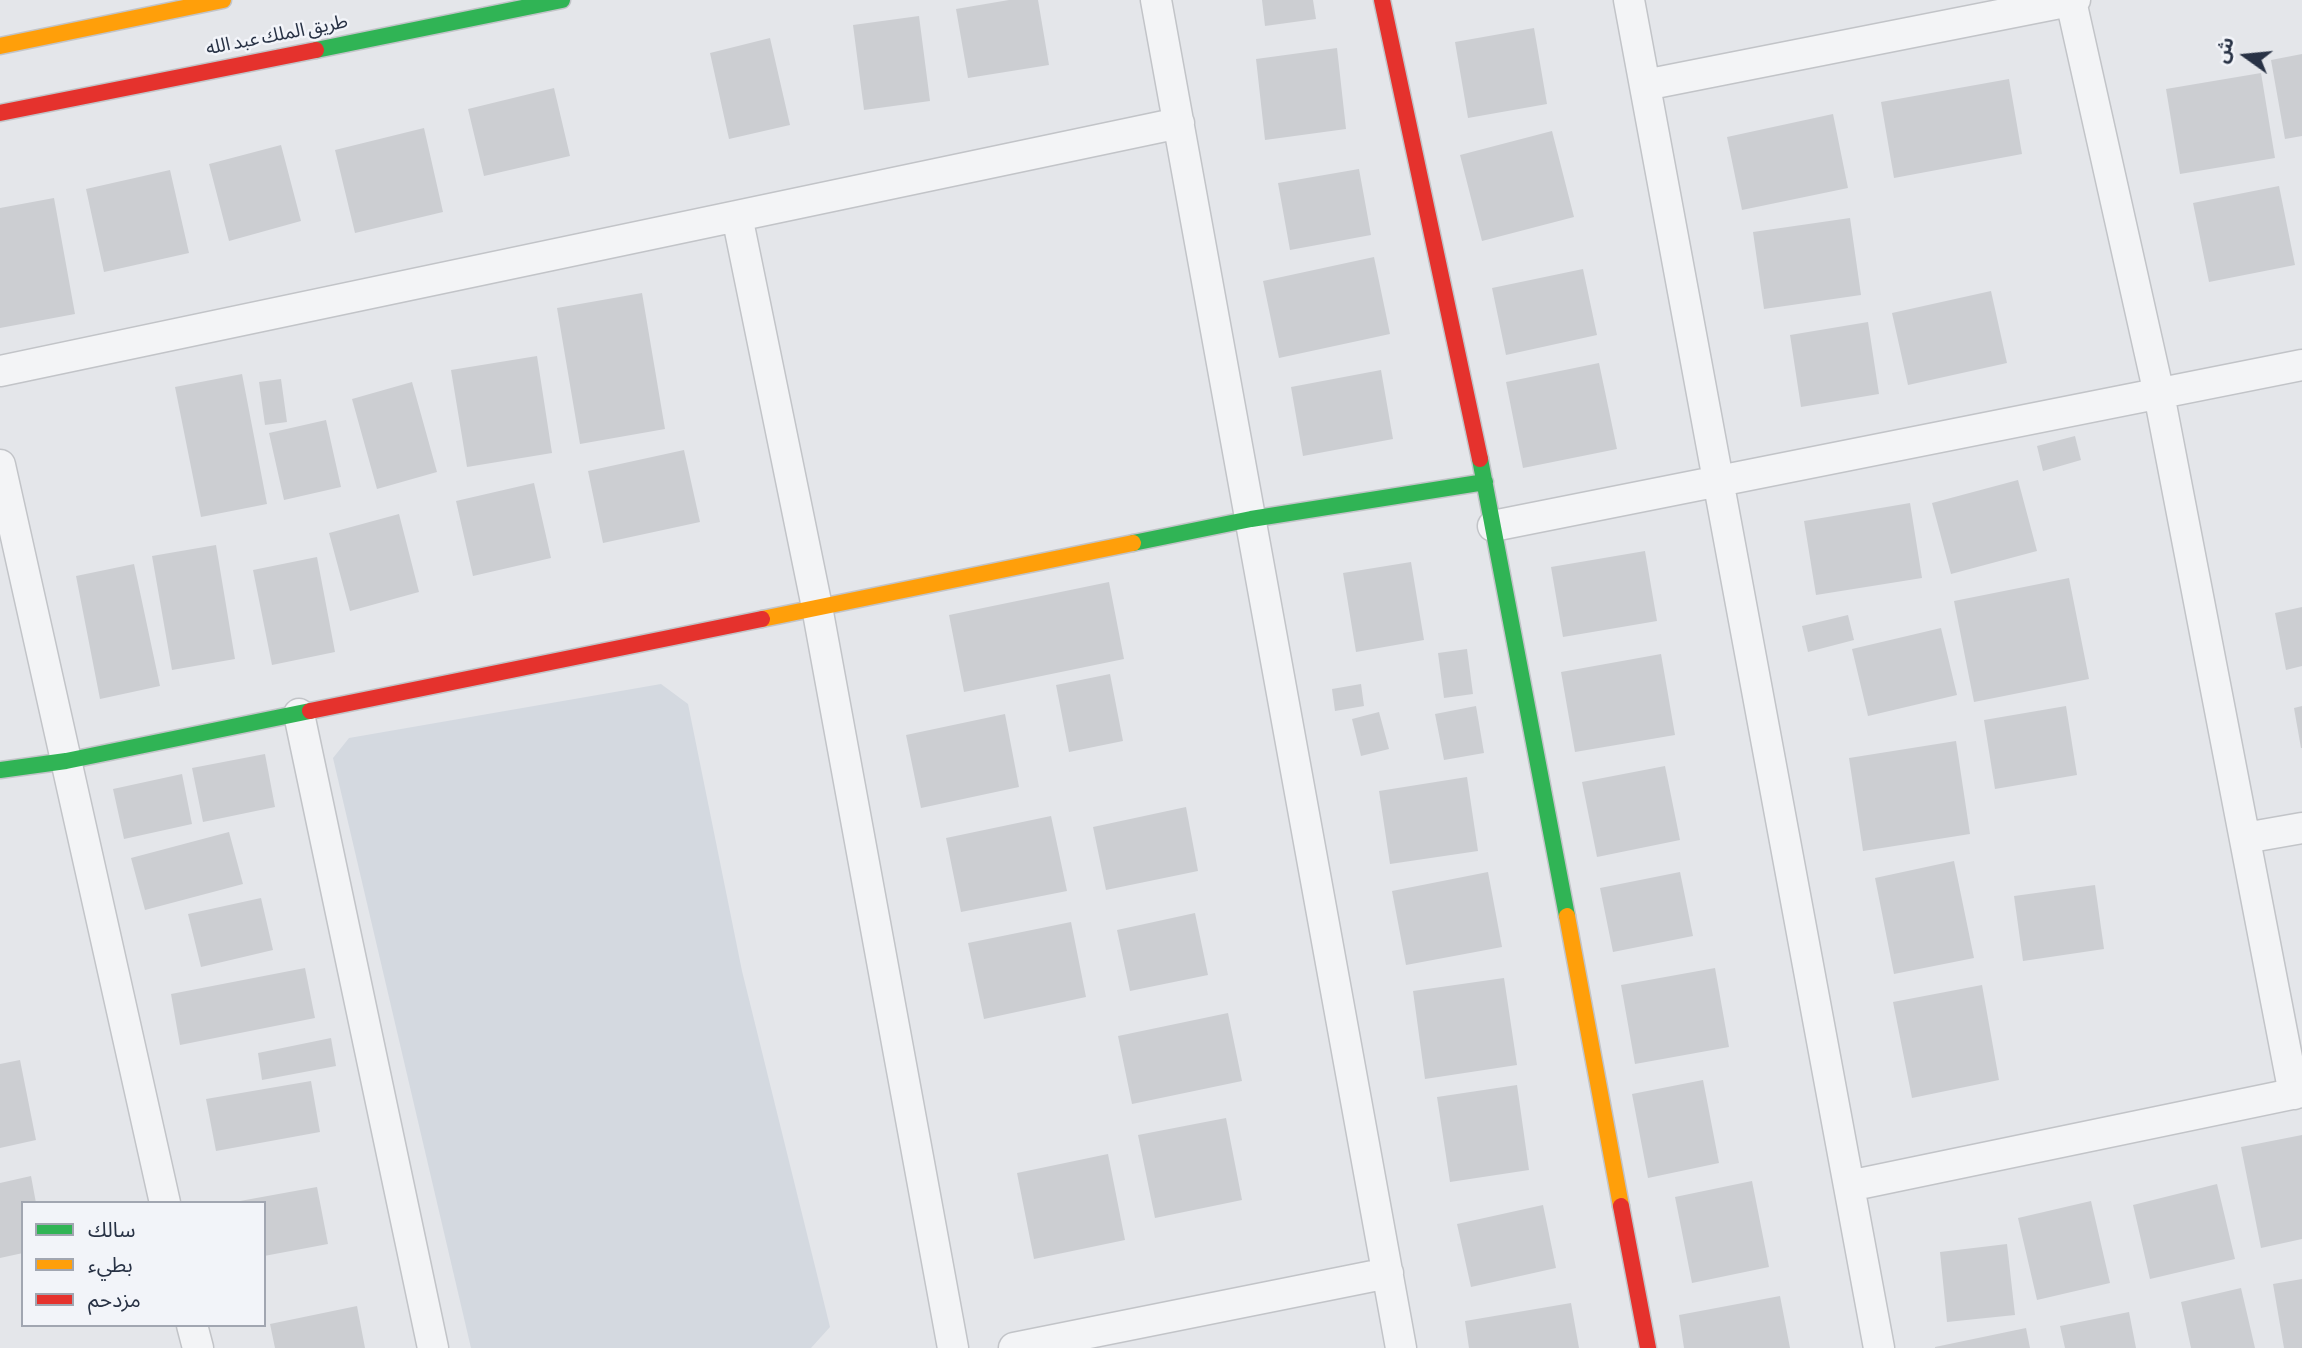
<!DOCTYPE html>
<html>
<head>
<meta charset="utf-8">
<style>
  body { margin:0 }
  #map { position:relative; width:2302px; height:1348px; overflow:hidden; background:#e4e6ea; font-family:"Sofia Sans Condensed","Noto Sans Arabic",sans-serif }
  canvas { display:block }
  .legend { position:absolute; left:21px; top:1201px; width:245px; height:126px; box-sizing:border-box; background:#f2f4f9; border:2px solid #a1a6b1; margin:0; padding:9px 12px; list-style:none; font-size:21px; color:#283245 }
  .legend li { display:flex; align-items:center; gap:14px; height:35px }
  .legend b { width:35px; border:2px solid #a1a6b1 }
  .north { position:absolute; left:2211px; top:21px; width:70px; height:70px; -webkit-text-stroke:5px #f2f4f9; paint-order:stroke; rotate:285deg; font-size:19px; font-weight:700; line-height:28px; text-align:center; color:#283245 }
  .north::after { content:''; display:block; margin:auto; width:24px; height:32px; background:#283245; clip-path:polygon(50% 0,100% 100%,50% 72%,0 100%) }
</style>
</head>
<body>
<div id="map">
<canvas width="2302" height="1348"></canvas>
<ul class="legend">
<li><b style="height:9px;background:#30b455"></b>سالك</li>
<li><b style="height:9px;background:#ff9f0a"></b>بطيء</li>
<li><b style="height:9px;background:#e5322d"></b>مزدحم</li>
</ul>
<div class="north">ش</div>
</div>
<script>
const c = document.querySelector('canvas').getContext('2d');
c.lineJoin = 'round';
function paint(path, color) { c.fillStyle = color; c.fill(path, 'evenodd'); }
const toPath = rows => new Path2D(rows.map(r => 'M' + r).join(''));
function strokePath(path, color, width, dash) { c.strokeStyle = color; c.lineWidth = width; c.lineCap = dash ? 'butt' : 'round'; c.setLineDash(dash || []); c.stroke(path); }
function write(font, color, halo, rows, align = 'center') {
  c.font = font + ' "Sofia Sans Condensed","Noto Sans Arabic",sans-serif'; c.lineWidth = 5; c.setLineDash([]); c.textBaseline = 'middle'; c.strokeStyle = halo; c.fillStyle = color; for (const [text, x, y, turn = 0] of rows) {
    c.save(); c.translate(x, y); c.rotate((+turn || 0) * Math.PI / 180); c.textAlign = isNaN(turn) ? turn : align; if (halo) c.strokeText(text, 0, 0); c.fillText(text, 0, 0); c.restore();
  }
}
paint(toPath([
  [661,684,688,704,742,971,830,1327,811,1348,471,1348,333,758,349,738]
]), '#d4d9e0');
paint(toPath([
  [1009,0,1038,0,1049,65,968,78,956,9],
  [1262,0,1313,0,1316,19,1265,26],
  [919,16,930,101,864,110,853,25],
  [1534,28,1547,104,1468,118,1455,42],
  [770,38,790,125,729,139,710,53],
  [1337,48,1346,129,1265,140,1256,59],
  [2302,54,2302,136,2285,139,2271,60],
  [2261,73,2275,158,2180,174,2166,89],
  [2009,79,2022,154,1894,178,1881,102],
  [554,88,570,156,484,176,468,109],
  [1833,114,1848,188,1742,210,1727,137],
  [424,128,443,212,355,233,335,150],
  [1552,131,1574,217,1482,241,1460,155],
  [281,145,301,221,229,241,209,164],
  [1359,169,1371,235,1290,250,1278,183],
  [170,170,189,253,104,272,86,189],
  [2279,186,2295,265,2209,282,2193,203],
  [54,198,75,314,0,328,0,208],
  [1850,218,1861,295,1764,309,1753,232],
  [1374,257,1390,334,1279,358,1263,281],
  [1583,269,1597,335,1506,355,1492,288],
  [1991,291,2007,363,1908,385,1892,313],
  [642,293,665,429,580,444,557,308],
  [1868,322,1879,394,1801,407,1790,335],
  [537,356,552,453,467,467,451,370],
  [1599,363,1617,449,1523,468,1506,382],
  [1381,370,1393,439,1303,456,1291,387],
  [242,374,267,504,201,517,175,387],
  [281,379,287,422,265,425,259,382],
  [412,382,437,472,377,489,352,399],
  [326,420,341,487,284,500,269,433],
  [2075,436,2081,460,2043,471,2037,446],
  [684,450,700,522,603,543,588,471],
  [2018,480,2037,551,1951,574,1932,503],
  [534,483,551,558,473,576,456,501],
  [1910,503,1922,578,1816,595,1804,521],
  [399,514,419,592,350,611,329,533],
  [216,545,235,659,172,670,152,556],
  [1645,551,1657,621,1563,637,1551,567],
  [317,557,335,652,272,665,253,570],
  [1411,562,1424,640,1356,652,1343,573],
  [134,564,160,686,100,699,76,576],
  [2069,578,2089,679,1974,702,1954,601],
  [1109,582,1124,659,964,692,949,615],
  [2302,607,2302,666,2286,670,2275,613],
  [1848,615,1854,640,1808,652,1802,626],
  [1941,628,1957,695,1868,716,1852,649],
  [1467,649,1473,694,1444,698,1438,653],
  [1661,654,1675,735,1575,752,1561,672],
  [1110,674,1123,741,1069,752,1056,685],
  [1361,684,1364,706,1335,711,1332,689],
  [1476,706,1484,753,1444,760,1435,714],
  [2066,706,2077,775,1995,789,1984,720],
  [2302,706,2302,748,2301,748,2294,708],
  [1379,712,1389,749,1361,756,1352,719],
  [1005,714,1019,787,921,808,906,735],
  [1956,741,1970,834,1863,851,1849,758],
  [265,754,275,807,203,822,192,768],
  [1665,766,1680,840,1597,857,1582,782],
  [182,774,192,824,124,839,113,789],
  [1467,777,1478,851,1390,864,1379,791],
  [1186,807,1198,871,1106,890,1093,827],
  [1051,816,1067,891,961,912,946,838],
  [229,832,243,884,145,910,131,858],
  [1954,861,1974,958,1894,974,1875,878],
  [1488,872,1502,947,1406,965,1392,891],
  [1680,872,1693,936,1613,952,1600,888],
  [2095,885,2104,949,2023,961,2014,896],
  [261,898,273,950,201,967,188,914],
  [1195,913,1208,975,1130,991,1117,930],
  [1071,922,1086,997,984,1019,968,943],
  [305,968,315,1018,180,1045,171,994],
  [1715,968,1729,1047,1635,1064,1621,985],
  [1504,978,1517,1065,1425,1079,1413,991],
  [1982,985,1999,1080,1912,1098,1893,1002],
  [1228,1013,1242,1081,1132,1104,1118,1036],
  [331,1038,336,1066,262,1080,258,1053],
  [20,1060,36,1140,0,1148,0,1064],
  [1703,1080,1719,1163,1648,1178,1632,1094],
  [311,1081,320,1132,216,1151,206,1099],
  [1517,1085,1529,1170,1450,1182,1437,1097],
  [1226,1118,1242,1200,1155,1218,1138,1135],
  [2302,1135,2302,1239,2261,1248,2241,1147],
  [1108,1154,1125,1240,1034,1259,1017,1173],
  [31,1176,36,1203,23,1203,23,1253,0,1258,0,1183],
  [1752,1181,1769,1267,1692,1283,1675,1197],
  [2217,1184,2235,1259,2150,1279,2133,1205],
  [317,1187,328,1244,264,1256,264,1203,240,1201],
  [2091,1201,2110,1283,2037,1300,2018,1218],
  [1543,1205,1556,1268,1471,1287,1457,1224],
  [2007,1244,2015,1315,1947,1322,1940,1252],
  [2302,1279,2302,1348,2284,1348,2273,1284],
  [2241,1288,2255,1348,2191,1348,2181,1302],
  [1780,1296,1790,1348,1684,1348,1679,1315],
  [1571,1303,1579,1348,1469,1348,1465,1321],
  [357,1306,365,1348,275,1348,270,1324],
  [2129,1312,2136,1348,2065,1348,2060,1326],
  [2026,1328,2030,1348,1935,1348,1935,1347]
]), '#ccced2');
const street = toPath([
  [1156,0,1401,1348],
  [1629,0,1879,1348],
  [2071,1,2159,394,2294,1094],
  [1645,85,2075,0],
  [737,216,817,607,953,1348],
  [0,371,1179,123],
  [0,465,165,1203],
  [1493,526,2302,365],
  [299,714,433,1348],
  [2245,838,2302,828],
  [1849,1186,2302,1092],
  [192,1325,198,1348],
  [1014,1348,1388,1273]
]);
const fast = toPath([
  [316,50,562,0],
  [1480,459,1567,916],
  [1133,543,1251,519,1485,482],
  [0,770,66,761,310,711]
]);
const slow = toPath([
  [0,46,223,0],
  [762,619,1133,543],
  [1567,916,1621,1206]
]);
const jam = toPath([
  [1382,0,1480,459],
  [0,113,316,50],
  [310,711,762,619],
  [1621,1206,1648,1348]
]);
strokePath(street, '#c2c4c8', 33);
strokePath(fast, '#c2c4c8', 19);
strokePath(slow, '#c2c4c8', 19);
strokePath(jam, '#c2c4c8', 19);
strokePath(street, '#f3f4f6', 30);
strokePath(fast, '#30b455', 16);
strokePath(slow, '#ff9f0a', 16);
strokePath(jam, '#e5322d', 16);
write('19px', '#283245', '#f2f4f9', [
  ["طريق الملك عبد الله",277,36,-11]
]);
</script>
</body>
</html>
